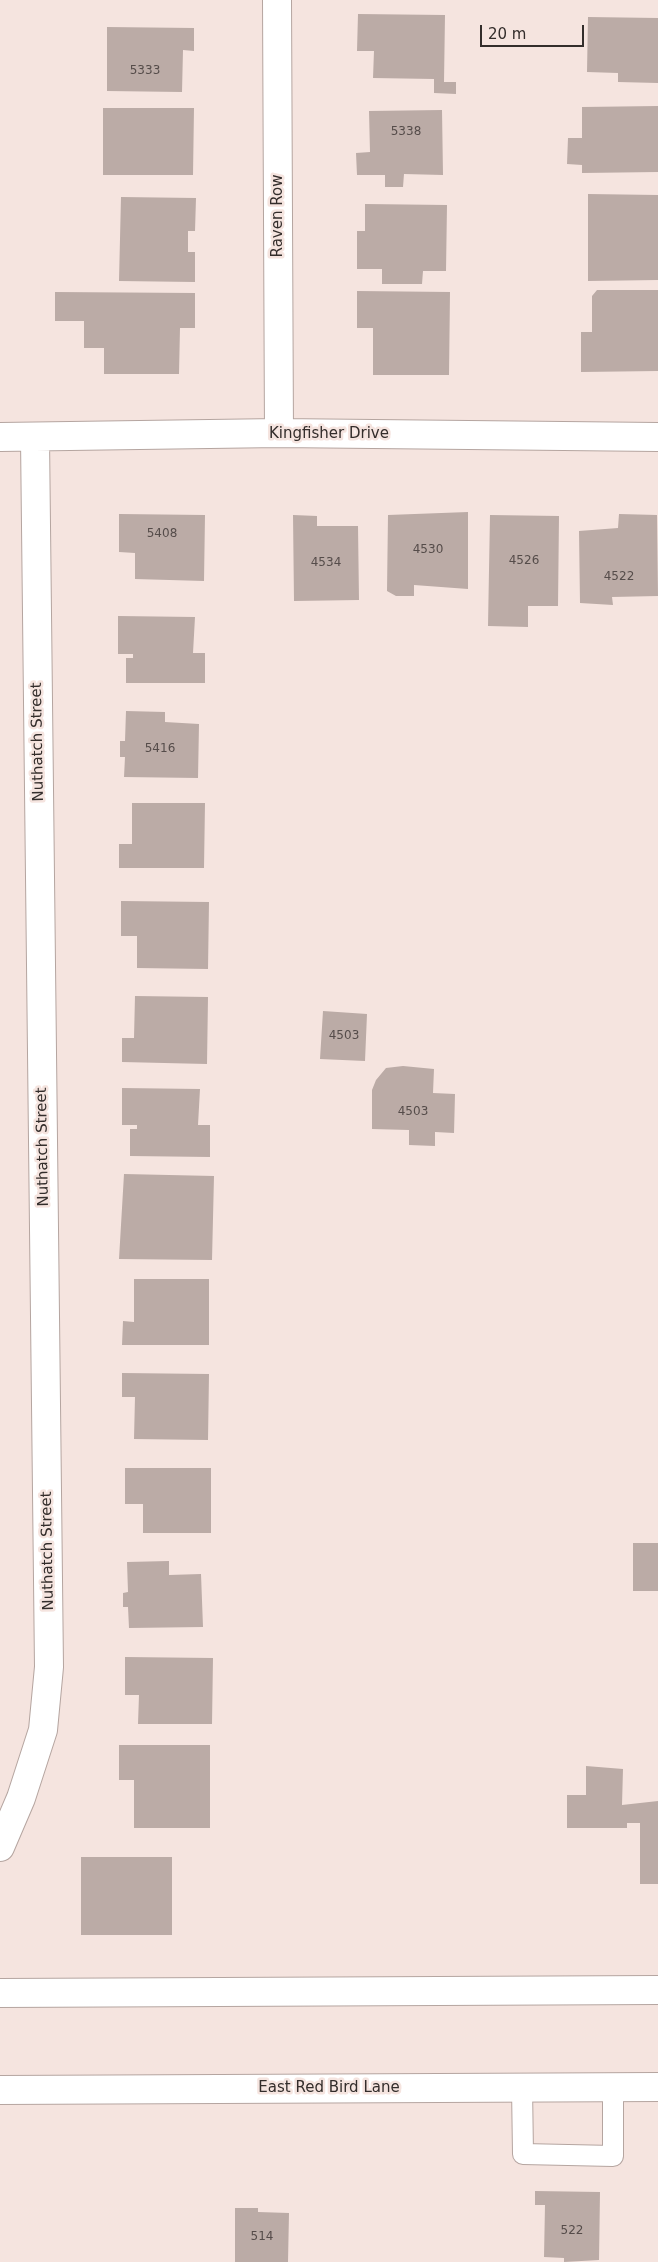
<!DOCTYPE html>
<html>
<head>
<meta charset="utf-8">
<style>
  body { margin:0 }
  #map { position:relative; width:658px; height:2262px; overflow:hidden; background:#f5e4df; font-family:"DejaVu Sans",sans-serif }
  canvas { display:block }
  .scale { position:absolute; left:480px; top:25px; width:104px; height:22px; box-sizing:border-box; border:2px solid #332d2b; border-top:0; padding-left:6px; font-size:15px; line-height:18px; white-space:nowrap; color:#332d2b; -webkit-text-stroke:4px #f5e4df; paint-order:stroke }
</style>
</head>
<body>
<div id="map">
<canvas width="658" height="2262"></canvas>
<div class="scale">20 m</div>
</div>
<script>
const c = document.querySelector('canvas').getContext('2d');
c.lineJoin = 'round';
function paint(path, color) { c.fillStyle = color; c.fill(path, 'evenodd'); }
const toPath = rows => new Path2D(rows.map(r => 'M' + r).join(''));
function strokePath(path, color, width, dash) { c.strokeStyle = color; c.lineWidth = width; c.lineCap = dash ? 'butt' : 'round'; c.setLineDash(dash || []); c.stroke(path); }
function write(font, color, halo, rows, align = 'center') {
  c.font = font + ' "DejaVu Sans",sans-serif'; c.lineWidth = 5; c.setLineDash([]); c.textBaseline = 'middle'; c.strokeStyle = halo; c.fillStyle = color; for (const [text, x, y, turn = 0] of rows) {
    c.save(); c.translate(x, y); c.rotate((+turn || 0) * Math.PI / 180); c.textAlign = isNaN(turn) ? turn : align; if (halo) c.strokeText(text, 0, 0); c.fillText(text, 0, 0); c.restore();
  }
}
paint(toPath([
  [358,14,445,15,444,82,456,82,456,94,434,93,434,79,373,78,374,51,357,51],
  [588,17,658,18,658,83,618,82,618,73,587,72],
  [107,27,194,28,194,51,183,50,182,92,107,91],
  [658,106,658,172,582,173,582,165,567,164,568,138,582,138,582,107],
  [103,108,194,108,193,175,103,175],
  [442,110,443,175,404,174,403,187,385,187,385,175,357,175,356,153,370,152,369,111],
  [588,194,658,195,658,280,588,281],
  [121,197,196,198,195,231,188,231,188,252,195,252,195,282,119,281],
  [365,204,447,205,446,271,423,271,422,284,382,284,382,269,357,269,357,231,365,231],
  [597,290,658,290,658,371,581,372,581,332,592,332,592,296],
  [357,291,450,292,449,375,373,375,373,328,357,328],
  [55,292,195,293,195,328,180,328,179,374,104,374,104,348,84,348,84,321,55,321],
  [468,512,468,589,414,585,414,596,396,596,387,591,388,515],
  [119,514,205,515,204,581,135,579,135,553,119,552],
  [619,514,657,515,658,596,612,597,613,605,580,603,579,531,618,528],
  [293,515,317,516,317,526,358,526,359,600,294,601],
  [490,515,559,516,558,606,528,606,528,627,488,626],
  [118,616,195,617,193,653,205,653,205,683,126,683,126,658,133,658,133,654,118,654],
  [126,711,165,712,165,722,199,724,198,778,124,777,125,757,120,757,120,741,125,741],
  [132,803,205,803,204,868,119,868,119,844,132,844],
  [121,901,209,902,208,969,137,968,137,936,121,936],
  [135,996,208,997,207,1064,122,1062,122,1038,134,1038],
  [323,1011,367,1014,365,1061,320,1059],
  [403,1066,434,1069,433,1093,455,1094,454,1133,435,1132,435,1146,409,1145,409,1130,372,1129,372,1090,376,1080,386,1068],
  [122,1088,200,1089,198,1125,210,1125,210,1157,130,1156,130,1129,137,1129,137,1125,122,1125],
  [124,1174,214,1176,212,1260,119,1259],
  [134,1279,209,1279,209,1345,122,1345,123,1321,134,1322],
  [122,1373,209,1374,208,1440,134,1439,135,1397,122,1397],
  [125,1468,211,1468,211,1533,143,1533,143,1504,125,1504],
  [633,1543,658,1543,658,1591,633,1591],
  [169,1561,169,1575,201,1574,203,1627,129,1628,128,1607,123,1607,123,1593,128,1592,127,1562],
  [125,1657,213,1658,212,1724,138,1724,139,1695,125,1695],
  [119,1745,210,1745,210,1828,134,1828,134,1780,119,1780],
  [586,1766,623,1769,622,1805,658,1801,658,1884,640,1884,640,1823,627,1823,627,1828,567,1828,567,1795,586,1795],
  [81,1857,172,1857,172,1935,81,1935],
  [535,2191,600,2192,599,2260,564,2262,564,2258,544,2257,545,2205,535,2205],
  [235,2208,258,2208,258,2212,289,2213,288,2262,235,2262]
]), '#bbaba6');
const service = toPath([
  [522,2087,523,2154,613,2156,613,2087]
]);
const minor = toPath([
  [277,0,279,433],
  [0,437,279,433,658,437],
  [0,1847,21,1798,43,1730,49,1667,35,438]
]);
const tertiary = toPath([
  [0,1993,658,1990],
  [0,2090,658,2087]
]);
strokePath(service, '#b5a5a0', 22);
strokePath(minor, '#b5a5a0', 30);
strokePath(tertiary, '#b5a5a0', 30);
strokePath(service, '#fff', 20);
strokePath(minor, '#fff', 28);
strokePath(tertiary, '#fff', 28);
write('12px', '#554c4a', null, [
  ["5333",145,71],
  ["5338",406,132],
  ["5408",162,534],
  ["4530",428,550],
  ["4526",524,561],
  ["4534",326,563],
  ["4522",619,577],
  ["5416",160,749],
  ["4503",344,1036],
  ["4503",413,1112],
  ["522",572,2231],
  ["514",262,2237]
]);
write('15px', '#332d2b', '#f5e4df', [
  ["Raven Row",278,216,-90],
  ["Kingfisher Drive",329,434],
  ["Nuthatch Street",38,742,-91],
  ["Nuthatch Street",43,1147,-91],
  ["Nuthatch Street",48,1551,-91],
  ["East Red Bird Lane",329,2088]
]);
</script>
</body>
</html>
